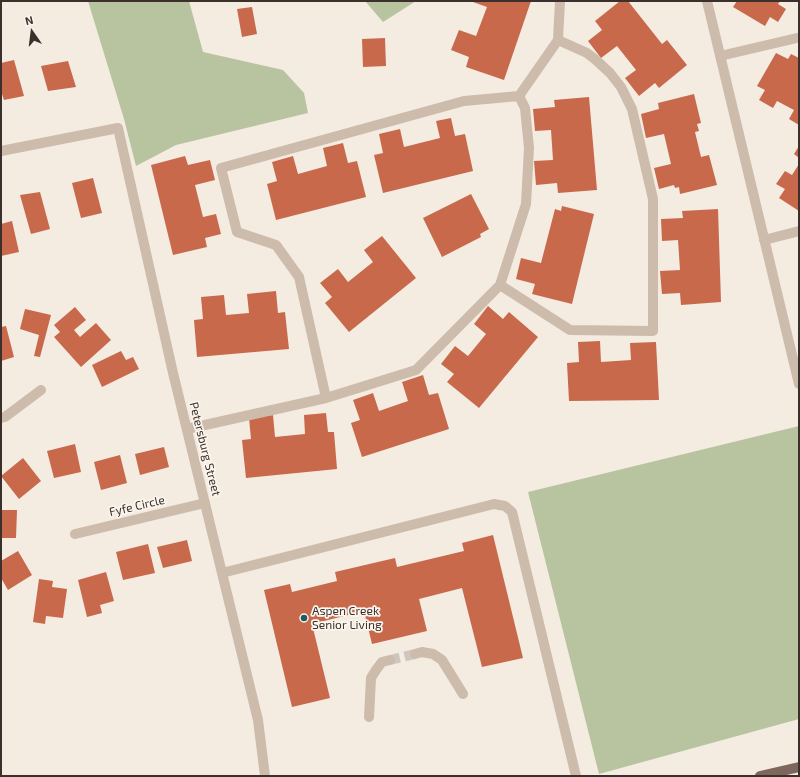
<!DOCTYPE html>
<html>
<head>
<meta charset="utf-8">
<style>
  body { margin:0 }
  #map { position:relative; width:800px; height:777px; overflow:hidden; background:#f4ebe1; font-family:"Exo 2",sans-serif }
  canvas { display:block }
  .frame { position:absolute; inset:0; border:2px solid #3b302b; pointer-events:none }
  .north { position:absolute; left:12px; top:12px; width:40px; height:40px; -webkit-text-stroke:3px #fbf5ee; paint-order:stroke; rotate:346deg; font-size:11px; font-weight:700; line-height:16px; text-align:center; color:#3b302b }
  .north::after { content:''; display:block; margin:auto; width:14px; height:18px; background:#3b302b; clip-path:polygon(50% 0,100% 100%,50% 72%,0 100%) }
</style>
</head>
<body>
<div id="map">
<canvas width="800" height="777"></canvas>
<div class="frame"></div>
<div class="north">N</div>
</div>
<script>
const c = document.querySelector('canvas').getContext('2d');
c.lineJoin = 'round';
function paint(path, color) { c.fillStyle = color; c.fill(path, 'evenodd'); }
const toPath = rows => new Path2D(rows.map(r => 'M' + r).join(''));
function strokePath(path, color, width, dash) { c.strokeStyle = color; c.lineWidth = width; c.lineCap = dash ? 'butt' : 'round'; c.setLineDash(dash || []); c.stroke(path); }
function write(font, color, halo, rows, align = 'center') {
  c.font = font + ' "Exo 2",sans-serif'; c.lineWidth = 3.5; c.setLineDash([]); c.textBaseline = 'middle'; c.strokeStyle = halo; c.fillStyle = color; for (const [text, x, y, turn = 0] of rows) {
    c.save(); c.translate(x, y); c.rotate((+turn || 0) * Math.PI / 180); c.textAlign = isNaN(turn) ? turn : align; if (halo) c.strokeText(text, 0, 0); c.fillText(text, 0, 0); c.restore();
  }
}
paint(toPath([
  [88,1,189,1,203,52,283,70,304,93,308,113,176,145,136,166,124,119],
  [365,1,416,1,383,22],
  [799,426,799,719,599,774,528,492]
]), '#b8c4a0');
paint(toPath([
  [470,1,531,1,504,80,466,67,469,57,451,50,459,30,476,36,487,7],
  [620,1,628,1,662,44,667,40,687,65,659,88,655,83,639,96,625,78,636,70,617,46,601,58,588,41,602,30,595,21],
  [737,1,780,1,778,4,786,9,778,22,770,17,765,26,733,7],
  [252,7,257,34,242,37,237,9],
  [385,38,386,66,363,67,362,39],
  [776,53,788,59,791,54,799,58,799,125,789,119,794,110,777,101,773,108,759,100,765,90,757,86],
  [14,60,24,96,4,100,1,91,1,63],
  [68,61,76,87,48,91,41,66],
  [694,94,701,123,697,124,699,131,695,132,701,157,709,155,717,185,680,194,679,187,675,188,674,185,659,189,654,168,671,164,664,134,646,138,641,114,659,109,658,103],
  [589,97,597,190,558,193,557,183,536,185,534,161,553,160,551,130,535,131,533,109,555,107,554,100],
  [451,118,455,136,465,134,473,171,383,193,374,155,383,153,379,134,400,129,404,147,440,138,436,121],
  [343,143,348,163,357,161,366,197,276,220,267,184,277,181,272,162,293,156,298,174,327,166,323,148],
  [799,146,799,158,794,154],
  [185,156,188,165,210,160,215,180,195,185,203,217,216,214,221,234,205,238,207,247,173,255,151,165],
  [799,164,799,211,779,198,785,189,776,184,785,171,792,175],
  [93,178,102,213,81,218,72,183],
  [40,192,50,229,31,234,20,195],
  [471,194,489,229,480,234,481,237,442,257,423,218],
  [562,206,594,214,572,304,532,294,535,284,516,279,521,258,541,263,555,209,561,211],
  [718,209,721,302,681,305,680,293,662,294,660,271,680,270,678,240,662,241,661,219,683,218,682,211],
  [12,221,19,252,1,256,1,224],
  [382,236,416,278,349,332,325,303,332,297,320,283,338,269,348,282,373,262,364,250],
  [276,291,278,313,285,312,289,349,197,357,194,320,203,319,201,297,224,295,226,315,249,313,247,294],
  [488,306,503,319,509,312,538,337,479,408,447,382,454,374,441,364,455,346,468,356,486,334,474,324],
  [75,307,86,320,74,330,80,337,96,323,111,340,81,367,54,337,60,332,54,325],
  [25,309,51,315,40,357,34,356,39,335,20,329],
  [6,326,14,357,1,361,1,327],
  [600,341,601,362,631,360,630,343,656,342,659,400,569,401,567,363,579,362,578,342],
  [121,351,126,360,133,357,139,369,102,387,92,365],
  [423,375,429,395,438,393,449,429,362,457,351,423,360,420,353,400,373,393,379,411,408,401,402,382],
  [326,413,328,432,334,432,337,469,246,478,242,440,251,439,249,418,273,415,275,437,305,434,304,415],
  [75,444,81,472,54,478,47,451],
  [164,447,169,467,140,475,135,454],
  [120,455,127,483,101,490,94,462],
  [23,458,41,481,19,499,1,476],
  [1,510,17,510,16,538,1,538],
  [493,535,523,658,482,667,462,588,419,599,427,631,372,644,364,611,312,624,330,698,292,707,264,590,290,584,292,592,337,581,335,572,395,558,397,567,464,551,462,543],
  [187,540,192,561,163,568,157,547],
  [148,544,155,573,123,580,116,552],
  [18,551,32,575,8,590,1,578,1,561],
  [106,572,114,601,100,605,102,613,87,617,78,580],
  [39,579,53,581,52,587,67,589,63,618,46,616,45,624,33,622]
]), '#c8694b');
strokePath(toPath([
  [390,660,415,654]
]), '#cfc6bd', 10, [10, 5]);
strokePath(toPath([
  [707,1,799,384],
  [720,56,797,38],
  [519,96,525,108,529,148,526,204,500,285,570,330,653,331,653,199,632,109,621,87,610,73,596,60,587,53,558,40],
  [1,151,118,128,173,373,258,720,265,776],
  [764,240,799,231],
  [500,285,416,370,326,398,299,277,276,245,237,232,221,168,464,101,519,96,558,40,560,1],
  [1,418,5,417,41,390],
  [187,429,326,398],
  [75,534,205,503],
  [222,573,494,504,505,506,512,512,576,776],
  [415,654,422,652,433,654,442,660,463,694],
  [369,717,371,678,376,670,382,662,390,660]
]), '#cdbbac', 10);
strokePath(toPath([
  [760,776,799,767]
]), '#7d675c', 10);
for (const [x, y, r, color] of [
  [304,618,4,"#1f5a5e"]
]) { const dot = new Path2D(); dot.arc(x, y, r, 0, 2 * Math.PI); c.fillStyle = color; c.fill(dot); strokePath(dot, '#fbf5ee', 1.5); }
write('12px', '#3b302b', '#fbf5ee', [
  ["Petersburg Street",205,449,76],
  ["Fyfe Circle",137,506,-13]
]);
write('12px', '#3b302b', '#fbf5ee', [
  ["Aspen Creek",312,611],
  ["Senior Living",312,625]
], 'left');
</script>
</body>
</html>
